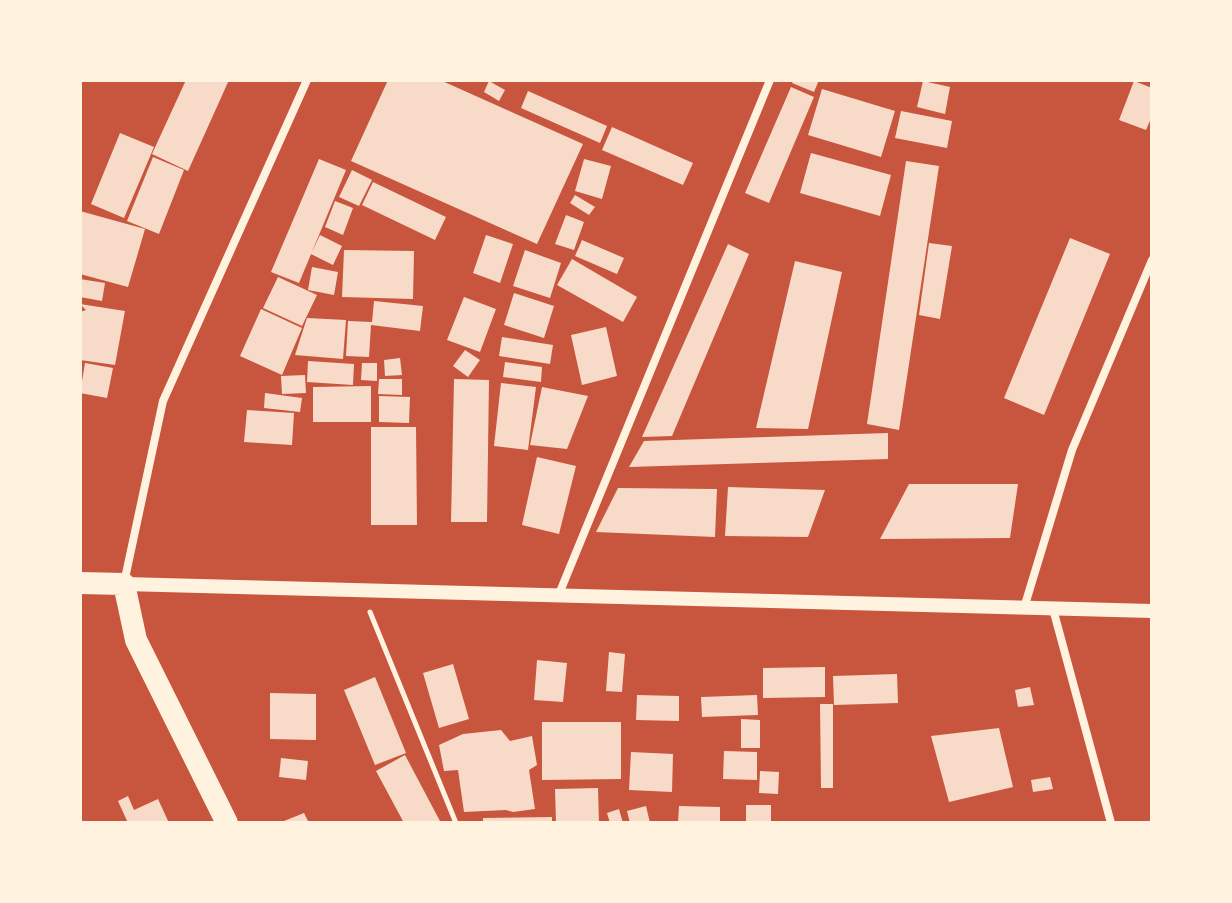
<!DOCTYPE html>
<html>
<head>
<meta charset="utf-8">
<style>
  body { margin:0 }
  #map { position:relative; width:1232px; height:903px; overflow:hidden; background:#c8553d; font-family:Roboto,sans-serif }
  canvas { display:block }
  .frame { position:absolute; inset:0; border:82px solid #fff3e0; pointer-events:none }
</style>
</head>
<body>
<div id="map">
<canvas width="1232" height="903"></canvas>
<div class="frame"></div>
</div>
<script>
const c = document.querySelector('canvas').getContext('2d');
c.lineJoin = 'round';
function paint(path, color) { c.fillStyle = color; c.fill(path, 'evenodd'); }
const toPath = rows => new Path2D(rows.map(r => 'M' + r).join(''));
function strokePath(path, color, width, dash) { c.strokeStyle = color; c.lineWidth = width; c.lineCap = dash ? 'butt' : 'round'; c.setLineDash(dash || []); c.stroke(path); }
paint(toPath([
  [186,80,229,80,188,171,152,154],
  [388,80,440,80,583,144,537,244,351,161],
  [794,80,819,80,814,92,792,83],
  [489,81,505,90,499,101,484,92],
  [923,81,950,87,945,114,917,107],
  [1134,81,1152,88,1152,116,1146,130,1119,120],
  [791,87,814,97,769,203,745,193],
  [822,89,895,111,881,157,808,135],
  [528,91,607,126,600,143,521,108],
  [901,111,952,121,947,148,895,138],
  [612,127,693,163,683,185,602,150],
  [120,133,154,147,124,218,91,204],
  [811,153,891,175,880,216,800,193],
  [153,157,184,170,159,234,127,221],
  [319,159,346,170,299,283,271,272],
  [584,159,611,166,602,199,575,191],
  [906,161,939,166,899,430,867,424],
  [352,170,372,180,359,206,339,197],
  [373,182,446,217,435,240,362,205],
  [575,195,595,207,589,215,570,203],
  [335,201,353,208,343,235,325,227],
  [80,211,145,229,128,287,80,274],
  [566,215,584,222,574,250,555,244],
  [320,235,342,246,333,265,311,254],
  [486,235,513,244,500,283,473,273],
  [1070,238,1110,254,1044,415,1004,398],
  [582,240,624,258,617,274,575,256],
  [929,243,952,246,940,319,919,315],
  [728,244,749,254,672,436,642,437],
  [344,250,414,251,413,299,342,297],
  [525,250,561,263,550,298,513,286],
  [572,259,637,297,623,322,557,285],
  [795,261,842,272,808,429,756,428],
  [312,267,338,272,334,295,308,290],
  [278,277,317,295,302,326,263,308],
  [80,279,105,283,102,301,80,297],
  [514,293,554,306,544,338,504,325],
  [464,297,496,309,480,352,447,340],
  [374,301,423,306,420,331,371,325,369,357,346,356,348,321,372,322],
  [80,304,125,311,115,365,80,360,80,312,86,310],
  [261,309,302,328,282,375,240,356],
  [307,318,346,320,343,359,295,355],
  [606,327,617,376,582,385,571,335],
  [502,337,553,345,550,364,499,356],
  [465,350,480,360,468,377,453,366],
  [400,358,402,375,385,376,384,360],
  [308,361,354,364,353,385,307,382],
  [505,362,542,367,541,382,503,377],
  [85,363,113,368,107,398,80,393],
  [362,363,377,363,377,381,361,380],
  [305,375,306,393,282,394,281,376],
  [379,379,402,379,402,395,378,394],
  [454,379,489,380,487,522,451,522],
  [501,383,536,387,528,450,494,446],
  [371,386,371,422,313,422,313,387],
  [542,387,588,396,567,449,530,445],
  [265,393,302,398,300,412,264,408],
  [379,396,410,397,409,423,379,422],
  [247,410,294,413,292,445,244,442],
  [371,427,416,427,417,525,371,525],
  [888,433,888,459,629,467,644,441],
  [537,457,576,466,559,534,522,525],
  [909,484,1018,484,1010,538,880,539],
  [728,487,825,490,808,537,725,536],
  [618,488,717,489,715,537,596,532],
  [609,652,625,654,622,692,606,691],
  [537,660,567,663,563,702,534,700],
  [453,664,469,719,439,728,423,673],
  [825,667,825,697,763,698,763,668],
  [897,674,898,703,834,705,833,676],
  [375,677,406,753,375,765,344,690],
  [1030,687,1034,705,1018,707,1015,690],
  [270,693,316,694,316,740,270,739],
  [637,695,679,696,679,721,636,720],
  [757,695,758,715,702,717,701,697],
  [820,704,833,704,833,788,821,788],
  [741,719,760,720,760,748,741,748],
  [542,722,621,722,621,779,542,780],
  [999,728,1013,787,949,802,931,736],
  [501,730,510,741,532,736,537,765,529,770,535,809,513,812,506,810,464,812,458,770,444,771,439,745,463,734],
  [724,751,757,752,757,780,723,779],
  [631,752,673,754,672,792,629,790],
  [405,755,441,823,404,823,376,771],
  [281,758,308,761,306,780,279,777],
  [760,771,779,772,778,794,759,793],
  [1050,777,1053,789,1033,792,1031,780],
  [598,788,599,823,556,823,555,789],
  [128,796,134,810,158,799,169,823,128,823,118,801],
  [746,805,771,805,771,823,746,823],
  [646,806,650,823,630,823,627,811],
  [679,806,720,807,720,823,678,823],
  [619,809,623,823,610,823,607,813],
  [304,813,309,823,279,823],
  [552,817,552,823,483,823,483,818]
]), '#f7dbc8');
strokePath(toPath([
  [370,612,456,823]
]), '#fff3e0', 5);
strokePath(toPath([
  [124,583,163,401,307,80],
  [559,594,770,80],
  [1024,608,1072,450,1152,260],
  [1053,609,1111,823]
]), '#fff3e0', 8);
strokePath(toPath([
  [124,584,1152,611]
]), '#fff3e0', 14);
strokePath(toPath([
  [80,583,124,584,136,640,227,823]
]), '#fff3e0', 22);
</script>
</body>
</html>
